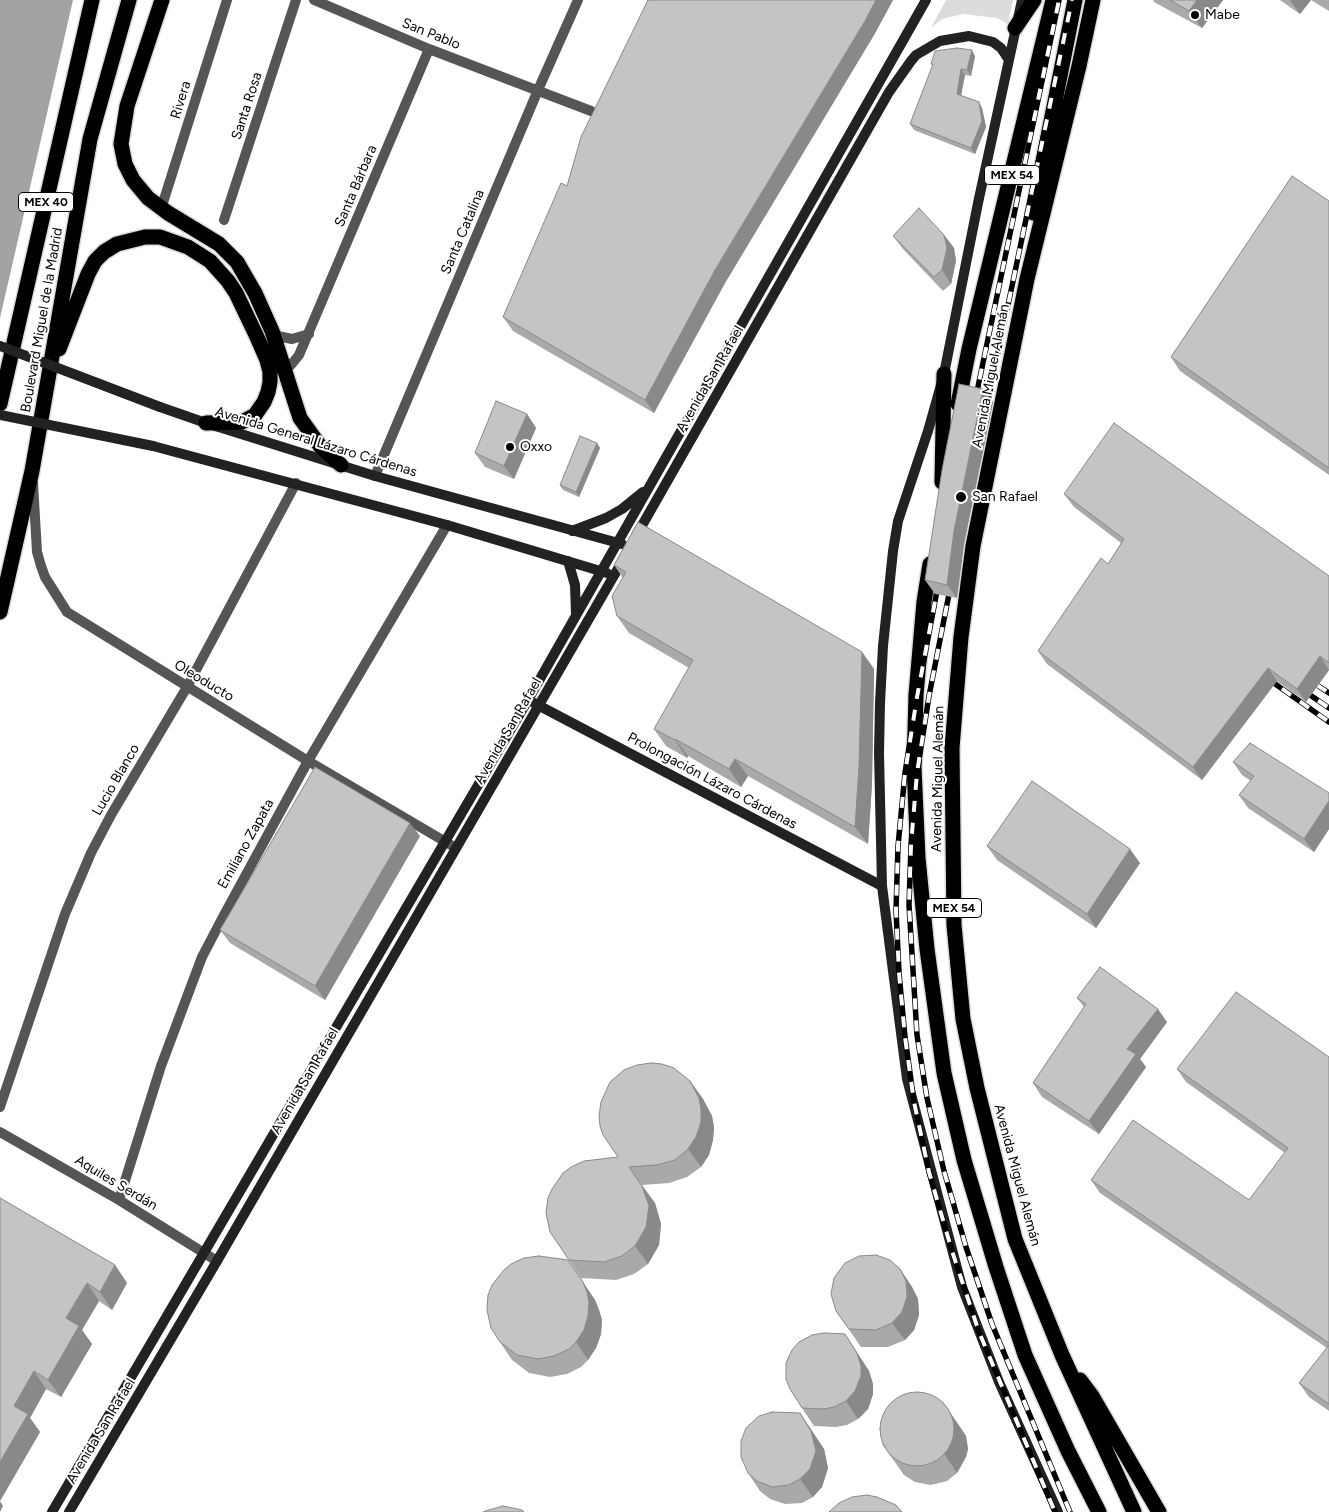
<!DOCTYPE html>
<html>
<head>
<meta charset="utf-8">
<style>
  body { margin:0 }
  canvas { display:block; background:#fff }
</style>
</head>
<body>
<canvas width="1329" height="1512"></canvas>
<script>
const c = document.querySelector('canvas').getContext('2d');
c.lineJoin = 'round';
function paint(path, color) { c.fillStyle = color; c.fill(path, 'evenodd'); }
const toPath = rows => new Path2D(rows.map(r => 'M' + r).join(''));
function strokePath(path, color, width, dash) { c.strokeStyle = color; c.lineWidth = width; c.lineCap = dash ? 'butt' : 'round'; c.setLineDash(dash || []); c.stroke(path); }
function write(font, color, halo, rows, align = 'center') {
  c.font = font + ' Figtree,sans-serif'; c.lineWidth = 4; c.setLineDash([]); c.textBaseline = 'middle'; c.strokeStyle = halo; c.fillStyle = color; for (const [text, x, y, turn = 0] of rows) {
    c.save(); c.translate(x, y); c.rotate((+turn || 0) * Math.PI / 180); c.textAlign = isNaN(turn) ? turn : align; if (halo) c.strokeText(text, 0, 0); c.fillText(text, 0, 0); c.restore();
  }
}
paint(toPath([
  [946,0,1013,0,1008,24,997,18,963,14,942,19,931,28]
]), '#dcdcdc');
paint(toPath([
  [0,0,73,0,0,318]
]), '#a3a3a3');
const highway = toPath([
  [162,0,127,106,121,144,125,164,133,180,148,198,168,213,219,244,237,262,255,293,272,331,300,418,320,446,341,465],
  [1093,0,1079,66,1027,279,973,546,961,637,952,748,954,925,963,1019,977,1088,1015,1239,1062,1355,1134,1512],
  [1015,28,1034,0],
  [1033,213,1075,0],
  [59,349,88,274,95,261,104,252,117,244,145,237,160,237,188,247,210,261,228,281,236,293,257,337,267,360,270,372,270,382,268,392,264,402,255,415,242,422,206,423],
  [0,404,92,0],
  [958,404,969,349,1053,0],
  [942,482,944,374],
  [930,564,924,602,916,695,914,767,918,858,927,949,944,1073,964,1160,996,1267,1025,1355,1068,1451,1099,1512],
  [0,612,32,471,90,139,129,0],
  [1080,1380,1092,1396,1159,1512]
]);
strokePath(highway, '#dbdbdb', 18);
strokePath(toPath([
  [314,0,429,49,591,111],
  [161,209,227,0],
  [224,220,296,0],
  [272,332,278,336,292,339,309,334],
  [278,367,285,367,291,365,299,355,429,49],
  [375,476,538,90,578,0],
  [33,483,37,552,41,566,45,577,67,612,308,761,456,848],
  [0,1107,65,914,91,853,111,815,187,687,296,483],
  [0,1132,119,1200,217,1261],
  [119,1200,161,1066,202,957,224,915,308,761,447,525]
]), '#555', 10);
strokePath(toPath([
  [1022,0,978,203,944,374,928,431,898,521,893,551,883,646,880,703,879,753,882,886,907,1079,962,1287,999,1382,1058,1512],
  [160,407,206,423,375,476,622,544],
  [153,446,447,525,607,573],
  [572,531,606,518,622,509,643,492],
  [636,536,889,92,911,61,916,55,940,41,969,36,993,42,1001,48,1009,60],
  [568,561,575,585,576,614],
  [534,703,882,886],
  [52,1512,528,700,926,0],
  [69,1512,217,1261,623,560]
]), '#222', 10);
strokePath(highway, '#000', 15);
const rail = toPath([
  [975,401,1059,0],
  [986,410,1072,0],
  [939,580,917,697,905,773,898,846,896,910,899,973,905,1037,914,1102,929,1172,952,1251,979,1332,1055,1512],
  [951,584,929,696,917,773,911,845,909,905,917,1035,927,1098,944,1171,966,1247,992,1324,1070,1512],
  [1264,676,1329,722],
  [1317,685,1329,693],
  [1300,688,1329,708]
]);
strokePath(rail, '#000', 5.5);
strokePath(rail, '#fff', 4, [11]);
strokePath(toPath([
  [0,346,160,407],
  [0,415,153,446]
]), '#222', 10);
paint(toPath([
  [648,0,893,0,874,35,725,283,654,413,513,331,503,317,567,186],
  [1153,0,1223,0,1202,28,1154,2],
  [1280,0,1329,0,1329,11,1311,0,1300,14],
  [975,56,971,76,965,75,961,96,982,108,986,127,975,154,914,130,910,124,933,66,931,64],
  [1329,201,1329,475,1180,371,1171,357],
  [944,235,954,248,956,261,951,284,943,291,903,249,893,236],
  [993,402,964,544,957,598,935,594,925,580],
  [527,414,536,428,514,479,485,467,475,453],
  [597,443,600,448,579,497,563,490,560,485],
  [1064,494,1329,576,1329,670,1306,702,1277,681,1202,780,1047,664,1038,651,1108,564,1121,543,1074,507],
  [614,565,862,652,874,669,872,784,868,844,748,776,741,787,688,756,687,758,666,746,654,729,689,668,629,633,617,616,623,578],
  [1233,762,1329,793,1329,829,1314,852,1248,808,1239,795,1251,781,1242,775],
  [420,836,325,1000,230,943,220,930],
  [987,846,1140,863,1096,928,997,860],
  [1077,998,1167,1022,1140,1059,1146,1067,1099,1134,1042,1097,1033,1083,1084,1007],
  [1329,1057,1329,1411,1309,1397,1299,1383,1327,1348,1100,1193,1091,1180,1249,1200,1285,1153,1186,1082,1177,1069],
  [690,1081,703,1099,712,1116,714,1127,713,1140,709,1155,701,1167,687,1177,669,1183,642,1185,655,1203,661,1224,659,1245,648,1264,634,1274,616,1280,581,1278,569,1260,618,1157],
  [0,1198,115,1265,127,1283,112,1310,99,1301,82,1330,92,1344,61,1397,46,1389,30,1418,40,1432,0,1501],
  [568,1260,595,1300,599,1310,602,1320,601,1334,596,1348,588,1360,581,1367,567,1374,550,1377,529,1373,512,1360,500,1342],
  [900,1269,912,1287,918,1299,919,1315,914,1330,905,1340,888,1347,861,1347,836,1311],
  [845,1334,869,1371,873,1384,873,1394,868,1409,858,1419,847,1425,836,1427,814,1426,802,1408],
  [943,1402,966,1436,968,1449,966,1457,957,1473,947,1481,931,1485,915,1482,904,1475,882,1444],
  [800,1413,824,1449,828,1468,822,1487,813,1497,802,1503,785,1504,770,1499,760,1491,748,1473]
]), '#a9a9a9');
paint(toPath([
  [876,0,893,0,874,35,725,283,654,413,645,400,715,270],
  [1197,0,1223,0,1202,28,1189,11],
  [1290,0,1311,0,1300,14],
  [972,50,975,56,971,76,967,70],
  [961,69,965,75,960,100,957,94],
  [979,102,982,108,986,127,975,154,971,148],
  [944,235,954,248,956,261,951,284,942,270],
  [983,389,993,402,964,544,957,598,947,585,954,531],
  [527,414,536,428,514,479,504,466],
  [597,443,600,448,579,497,576,492],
  [862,652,874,669,872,784,868,844,855,827],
  [1320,656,1329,670,1306,702,1297,689],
  [1268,668,1277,681,1202,780,1193,767],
  [675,739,688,756,687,758,675,740],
  [735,759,748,776,741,787,729,769],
  [1329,801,1329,829,1314,852,1304,839],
  [410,823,420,836,325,1000,315,986],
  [1130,849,1140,863,1096,928,1087,914],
  [1158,1009,1167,1022,1140,1059,1146,1067,1099,1134,1089,1121,1127,1049],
  [690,1081,703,1099,712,1116,714,1127,713,1140,709,1155,701,1167,688,1149],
  [642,1186,655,1203,661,1224,659,1245,648,1264,635,1246],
  [568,1260,595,1300,599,1310,602,1320,601,1334,596,1348,588,1360,576,1342],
  [115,1265,127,1283,112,1310,100,1292],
  [900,1269,912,1287,918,1299,919,1315,914,1330,905,1340,892,1323],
  [87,1283,99,1301,82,1330,92,1344,61,1397,48,1380,66,1318],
  [845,1334,869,1371,873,1384,873,1394,868,1409,858,1419,846,1401],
  [34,1371,46,1389,30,1418,40,1432,0,1501,0,1462,14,1406],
  [943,1402,966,1436,968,1449,966,1457,957,1473,945,1455],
  [800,1413,824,1449,828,1468,822,1487,813,1497,800,1479],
  [0,1501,3,1506,0,1512]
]), '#898989');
const building = toPath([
  [648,0,876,0,865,21,715,270,645,400,503,317,561,183,567,186,581,137,648,0],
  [1170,0,1197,0,1189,11,1170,0],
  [957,48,972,50,967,70,961,69,957,94,979,102,982,121,971,148,910,124,933,64,931,64,935,51,957,48],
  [1292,176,1329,201,1329,468,1171,357,1292,176],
  [919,208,944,235,947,248,942,270,934,277,893,236,919,208],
  [959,384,983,389,954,531,947,585,925,580,942,470,959,384],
  [496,401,527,414,504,466,475,453,496,401],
  [1114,423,1329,576,1329,663,1320,656,1297,689,1268,668,1193,767,1038,651,1101,558,1108,564,1124,539,1064,494,1114,423],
  [580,436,597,443,576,492,560,485,580,436],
  [638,522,862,652,859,766,855,827,735,759,729,769,675,739,675,740,654,729,693,660,617,616,612,596,626,572,614,565,638,522],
  [1250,743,1329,793,1329,801,1304,839,1239,795,1254,776,1233,762,1250,743],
  [315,767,410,823,315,986,220,930,315,767],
  [1032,781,1130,849,1087,914,987,846,1032,781],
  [1100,967,1158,1009,1127,1049,1136,1054,1089,1121,1033,1083,1086,1004,1077,998,1100,967],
  [1236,992,1329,1057,1329,1343,1091,1180,1133,1120,1249,1200,1288,1148,1177,1069,1236,992],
  [651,1063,662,1064,674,1068,690,1081,699,1098,701,1109,701,1122,696,1137,688,1149,675,1160,657,1165,629,1167,642,1186,649,1206,646,1227,635,1246,622,1256,604,1262,569,1260,550,1232,546,1213,548,1198,552,1189,563,1173,571,1167,584,1161,618,1157,603,1135,600,1126,599,1116,601,1102,610,1082,624,1070,637,1065,651,1063],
  [0,1198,115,1265,100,1292,87,1283,66,1318,79,1326,48,1380,34,1371,14,1406,28,1414,0,1462,0,1198],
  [876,1255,890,1260,900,1269,906,1281,907,1297,902,1312,892,1323,876,1330,849,1329,836,1311,831,1294,834,1278,845,1263,859,1256,876,1255],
  [539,1256,568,1260,583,1282,587,1292,589,1302,588,1316,584,1330,576,1342,569,1349,554,1356,538,1359,517,1355,500,1342,491,1328,487,1310,488,1295,492,1285,504,1270,511,1264,524,1258,539,1256],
  [824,1333,845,1334,857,1353,861,1366,861,1376,855,1391,846,1401,834,1407,824,1409,802,1408,790,1389,786,1379,786,1363,792,1350,799,1342,812,1335,824,1333],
  [1329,1345,1329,1404,1299,1383,1329,1345],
  '880 1429a37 37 0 1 1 74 0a37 37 0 1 1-74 0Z',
  [772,1412,800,1413,811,1431,816,1451,810,1469,800,1479,789,1485,772,1487,757,1481,748,1473,741,1457,741,1441,746,1428,759,1416,772,1412],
  [867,1495,877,1497,896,1505,902,1512,829,1512,839,1503,852,1497,867,1495],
  [503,1506,522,1510,524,1512,483,1512,485,1511,503,1506]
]);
paint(building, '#c4c4c4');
strokePath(building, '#898989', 1);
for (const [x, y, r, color] of [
  [1195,15,5,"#000"],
  [510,447,5,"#000"],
  [961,497,6,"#000"]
]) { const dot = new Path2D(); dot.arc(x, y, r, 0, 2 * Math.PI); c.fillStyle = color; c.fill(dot); strokePath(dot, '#fff', 2); }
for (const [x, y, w] of [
  [1012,175,55],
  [46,202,55],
  [954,908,55]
]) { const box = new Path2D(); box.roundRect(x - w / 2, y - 9.5, w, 19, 4); c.fillStyle = '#fff'; c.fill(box); strokePath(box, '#000', 1); }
write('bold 12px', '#000', null, [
  ["MEX 54",1012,175],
  ["MEX 40",46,202],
  ["MEX 54",954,908]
]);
write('14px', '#000', '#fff', [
  ["Mabe",1205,15],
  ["Oxxo",520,447],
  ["San Rafael",972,497]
], 'left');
write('14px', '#000', '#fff', [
  ["San Pablo",431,34,22],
  ["Rivera",181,100,-73],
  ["Santa Rosa",247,106,-72],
  ["Santa Bárbara",356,186,-67],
  ["Santa Catalina",463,232,-67],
  ["Boulevard Miguel de la Madrid",42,320,-80],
  ["Avenida Miguel Alemán",991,376,-79],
  ["Avenida San Rafael",710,379,-60],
  ["Avenida General Lázaro Cárdenas",316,442,17],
  ["Oleoducto",204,681,31],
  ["Avenida San Rafael",508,731,-60],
  ["Avenida Miguel Alemán",938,779,-89],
  ["Lucio Blanco",116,780,-60],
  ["Prolongación Lázaro Cárdenas",712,781,28],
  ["Emiliano Zapata",246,844,-61],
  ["Avenida San Rafael",305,1081,-60],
  ["Avenida Miguel Alemán",1017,1175,75],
  ["Aquiles Serdán",116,1183,31],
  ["Avenida San Rafael",101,1431,-59]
]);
</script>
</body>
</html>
